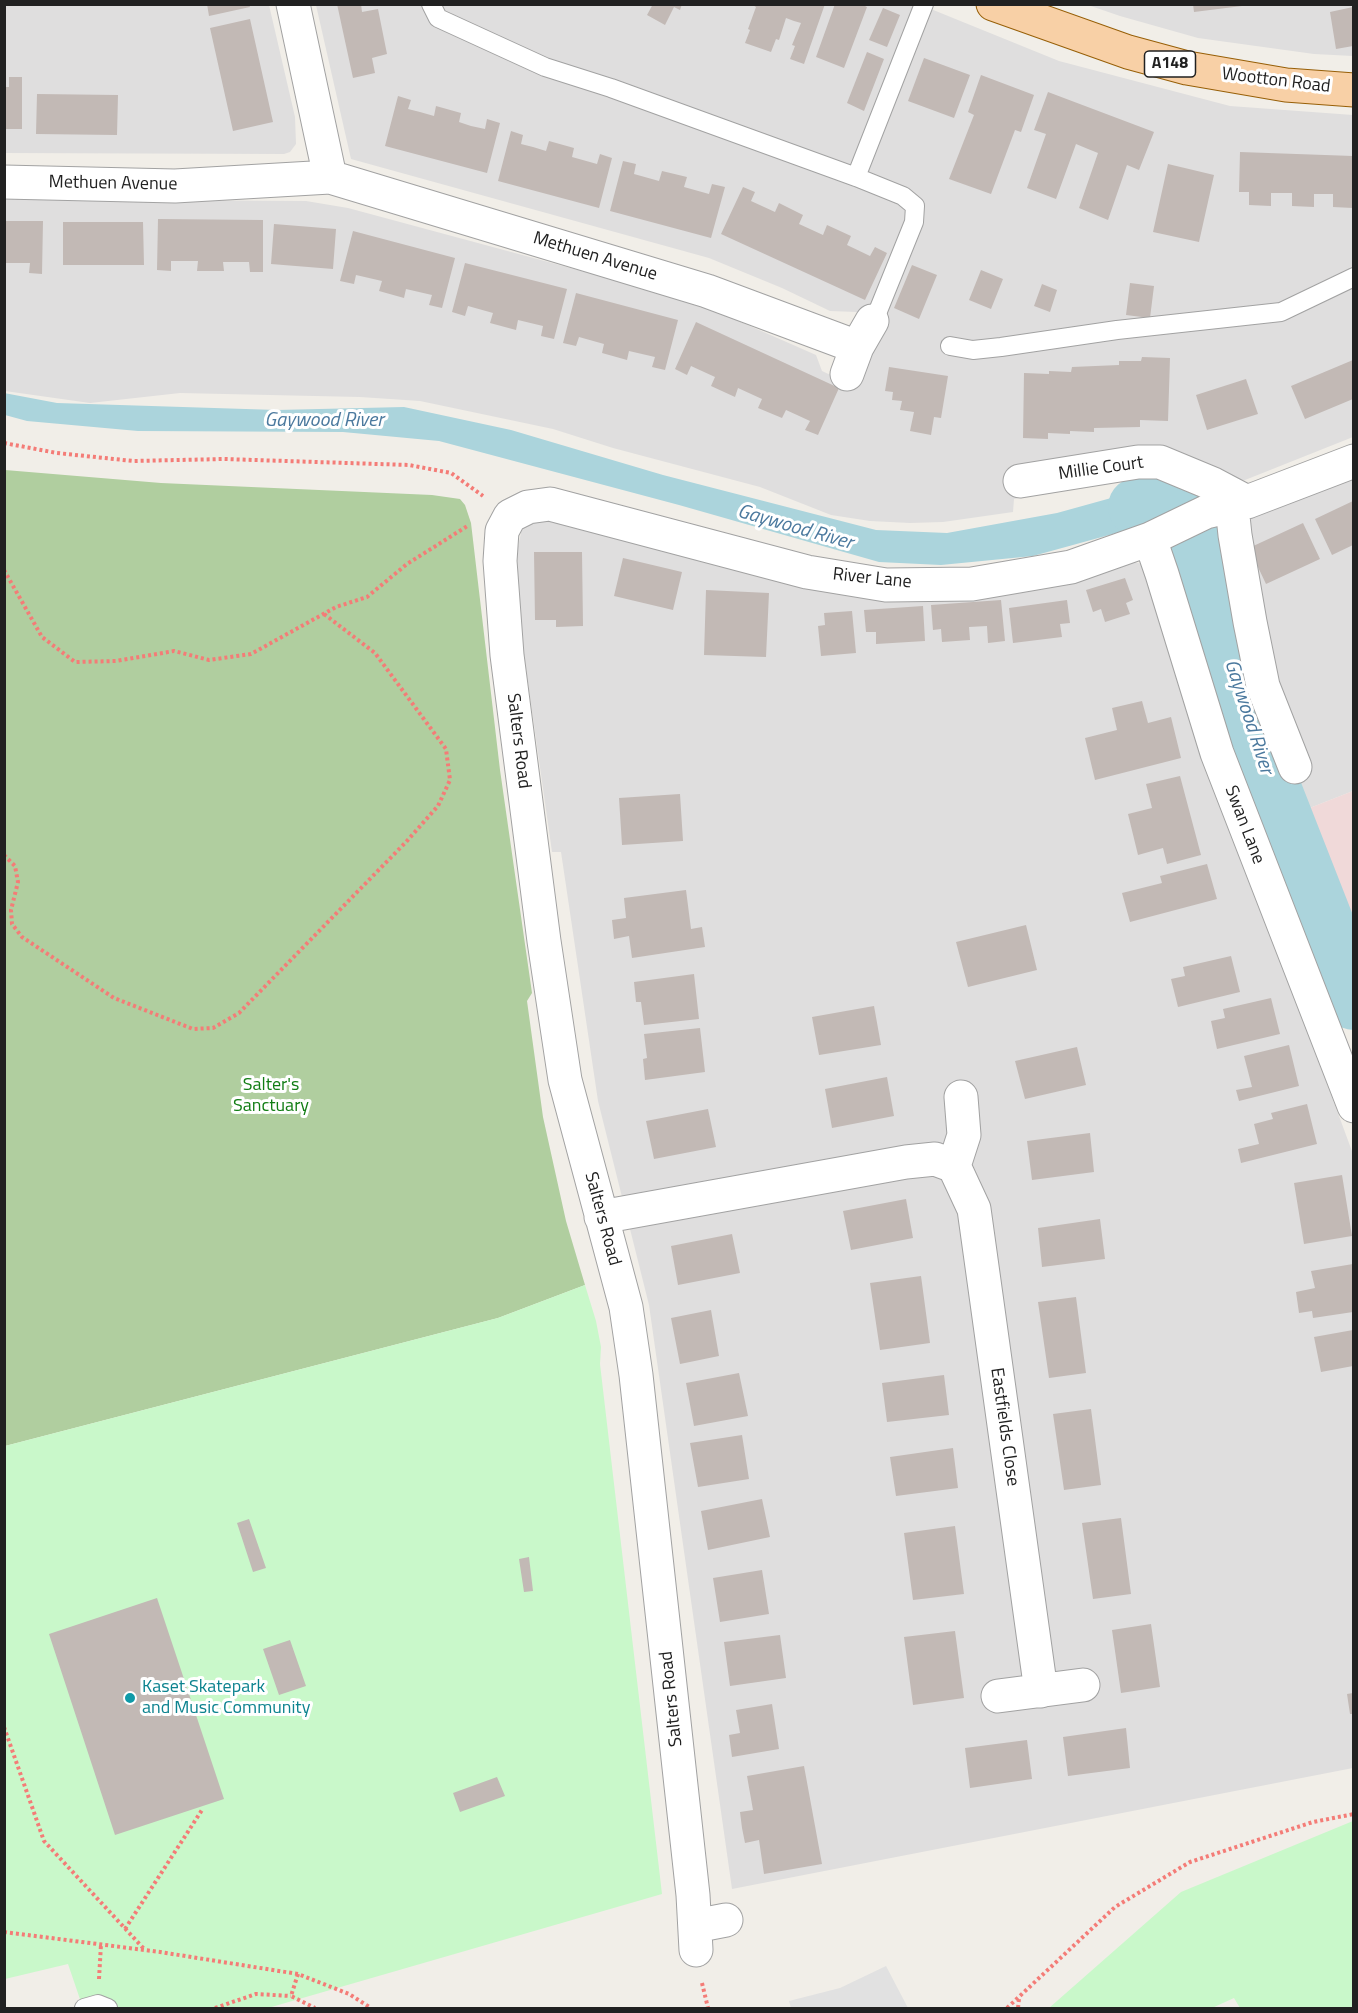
<!DOCTYPE html>
<html>
<head>
<meta charset="utf-8">
<style>
  body { margin:0 }
  #map { position:relative; width:1358px; height:2013px; overflow:hidden; background:#f1eee8; font-family:"Titillium Web",sans-serif }
  canvas { display:block }
  .frame { position:absolute; inset:0; border:6px solid #212121; pointer-events:none }
</style>
</head>
<body>
<div id="map">
<canvas width="1358" height="2013"></canvas>
<div class="frame"></div>
</div>
<script>
const c = document.querySelector('canvas').getContext('2d');
c.lineJoin = 'round';
function paint(path, color) { c.fillStyle = color; c.fill(path, 'evenodd'); }
const toPath = rows => new Path2D(rows.map(r => 'M' + r).join(''));
function strokePath(path, color, width, dash) { c.strokeStyle = color; c.lineWidth = width; c.lineCap = dash ? 'butt' : 'round'; c.setLineDash(dash || []); c.stroke(path); }
function write(font, color, halo, rows, align = 'center') {
  c.font = font + ' "Titillium Web",sans-serif'; c.lineWidth = 6; c.setLineDash([]); c.textBaseline = 'middle'; c.strokeStyle = halo; c.fillStyle = color; for (const [text, x, y, turn = 0] of rows) {
    c.save(); c.translate(x, y); c.rotate((+turn || 0) * Math.PI / 180); c.textAlign = isNaN(turn) ? turn : align; if (halo) c.strokeText(text, 0, 0); c.fillText(text, 0, 0); c.restore();
  }
}
paint(toPath([
  [5,5,269,5,295,117,296,144,290,152,284,154,5,153],
  [316,5,921,5,1059,61,1230,106,1353,115,1353,437,1235,484,1143,474,1014,499,1013,512,943,522,910,523,870,521,831,515,760,487,613,448,553,429,420,401,360,397,180,393,90,403,5,391,5,199,306,201,348,208,693,301,816,355,822,371,856,387,885,314,870,307,857,312,830,311,782,288,709,258,351,159],
  [1088,5,1353,5,1353,56,1314,54,1198,38,1120,16],
  [1353,474,1353,791,1292,815,1274,770,1296,760,1236,517],
  [510,516,593,528,802,580,1125,559,1148,566,1207,758,1353,1154,1353,1768,732,1889,649,1305,598,1101,561,852,552,852,518,612,517,551,521,533]
]), '#dfdede');
paint(toPath([
  [1353,791,1353,977,1292,815]
]), '#f0d9d9');
paint(toPath([
  [5,470,161,483,432,495,460,499,465,505,471,523,500,770,532,993,527,1001,543,1117,566,1221,585,1285,498,1318,5,1446]
]), '#b0ce9f');
paint(toPath([
  [585,1285,596,1321,601,1347,600,1364,662,1894,268,2008,83,2008,68,1964,5,1979,5,1446,498,1318],
  [1353,1821,1353,2008,1240,2008,1234,1998,1212,2008,1049,2008,1181,1892]
]), '#c9f8ca');
paint(toPath([
  [886,1966,908,2008,791,2008,789,2001,840,1988]
]), '#e1e1e1');
paint(toPath([
  [4,393,57,403,277,410,404,407,511,430,663,475,876,530,947,533,1057,513,1122,495,1155,483,1180,501,1199,546,1164,523,1120,532,1033,556,941,565,879,562,679,505,439,441,343,432,138,431,27,421,5,415]
]), '#abd4dc');
strokePath(toPath([
  [1138,507,1155,501,1174,512,1199,546,1211,601,1258,755,1354,1000]
]), '#abd4dc', 60);
paint(toPath([
  [207,4,249,4,250,7,209,16],
  [337,4,361,4,362,12,378,9,387,54,372,58,375,73,353,78],
  [653,4,682,4,680,10,674,7,665,25,647,15],
  [751,4,825,4,804,64,790,59,795,46,792,45,801,23,794,21,786,18,779,40,776,39,771,52,745,43,750,30,748,29,756,7],
  [835,4,861,4,867,7,844,68,816,57],
  [1193,4,1242,4,1242,6,1194,12],
  [1353,7,1353,46,1336,49,1330,12],
  [883,8,900,15,887,47,869,40],
  [250,19,273,122,233,131,210,28],
  [867,52,884,59,864,111,847,103],
  [924,58,970,75,954,118,908,101],
  [981,75,1034,95,1021,132,1015,130,991,194,949,179,974,115,968,112],
  [9,77,22,77,22,129,4,129,4,87,9,87],
  [1048,92,1154,132,1139,170,1127,165,1108,220,1079,208,1098,153,1088,149,1076,144,1056,199,1027,188,1046,134,1034,130],
  [37,94,118,95,117,135,36,134],
  [398,96,411,100,408,109,420,112,434,116,436,106,461,113,459,122,471,126,485,129,487,119,500,123,487,173,385,146],
  [511,131,523,135,521,144,533,147,546,151,549,141,574,148,572,157,597,164,600,154,612,158,599,208,498,181],
  [1240,152,1353,156,1353,208,1333,207,1333,194,1314,194,1314,207,1292,206,1292,193,1271,193,1271,206,1249,205,1249,192,1239,192],
  [623,161,636,164,634,174,659,181,662,171,687,177,684,187,709,194,712,184,725,187,711,238,610,211],
  [1168,164,1214,175,1199,242,1153,232],
  [743,187,755,192,751,201,775,212,779,203,803,215,799,224,810,229,823,235,827,225,851,236,847,245,870,256,875,247,887,253,865,300,721,234],
  [158,219,263,220,263,272,250,272,249,262,223,262,224,271,197,271,198,261,171,261,171,271,157,270],
  [4,221,43,221,42,274,29,273,30,263,4,263],
  [63,222,143,222,144,265,63,265],
  [274,224,336,229,333,269,271,264],
  [353,231,455,258,442,308,429,305,432,295,406,289,404,298,379,291,382,281,356,275,354,284,340,281],
  [465,263,567,289,554,339,541,336,543,326,518,320,516,330,490,323,493,313,468,306,465,316,452,312],
  [912,265,937,275,919,319,894,308],
  [981,270,1003,279,991,309,969,300],
  [1130,283,1154,286,1150,318,1126,315],
  [1042,284,1057,290,1050,312,1034,306],
  [576,293,678,320,665,370,652,367,655,357,629,351,627,360,602,353,604,344,579,337,576,346,563,343],
  [696,322,839,388,818,435,805,430,810,421,797,415,786,410,782,418,758,408,762,399,738,388,735,397,711,386,715,377,691,366,687,375,675,369],
  [1142,357,1170,358,1168,421,1140,420,1140,427,1094,428,1094,432,1070,431,1070,434,1048,433,1048,439,1023,438,1024,373,1049,374,1049,371,1071,372,1072,367,1119,365,1119,361,1141,361],
  [1353,360,1353,399,1305,419,1291,386],
  [889,367,948,376,941,418,934,417,931,435,910,431,914,412,900,410,902,401,892,400,893,392,885,391],
  [1246,379,1258,414,1207,430,1196,395],
  [1353,501,1353,545,1332,555,1315,519],
  [1303,523,1320,559,1266,584,1249,548],
  [534,552,582,552,583,626,556,627,556,620,535,620],
  [623,558,682,572,673,610,614,596],
  [1125,578,1133,600,1126,603,1130,614,1105,622,1101,609,1093,612,1086,590],
  [706,590,769,593,766,657,704,655],
  [1001,600,1005,641,988,643,987,626,969,627,970,640,942,642,941,629,933,630,931,605],
  [1067,600,1070,623,1060,624,1062,637,1013,643,1009,608],
  [923,606,925,641,876,644,876,632,866,632,864,610],
  [852,611,856,653,821,656,818,626,825,625,824,613],
  [1142,701,1148,723,1171,717,1181,758,1095,780,1085,738,1117,730,1112,708],
  [1180,776,1201,855,1167,864,1163,848,1138,855,1128,814,1152,808,1146,784],
  [680,794,683,841,622,845,619,798],
  [1207,864,1217,899,1130,922,1122,893,1162,883,1160,876],
  [686,890,691,929,702,927,705,947,632,958,629,936,614,939,612,920,626,918,624,898],
  [1026,925,1037,970,968,987,956,942],
  [1231,956,1240,992,1178,1007,1171,979,1185,976,1183,967],
  [694,974,699,1019,644,1025,641,1002,636,1002,634,982],
  [1271,998,1280,1034,1217,1049,1211,1021,1225,1018,1223,1009],
  [874,1006,881,1045,819,1055,812,1017],
  [700,1028,705,1072,645,1080,643,1059,647,1058,644,1034],
  [1289,1045,1299,1086,1239,1101,1236,1090,1252,1087,1244,1056],
  [1077,1047,1086,1085,1025,1099,1015,1061],
  [887,1077,894,1116,832,1128,825,1089],
  [1307,1104,1317,1144,1241,1163,1238,1149,1259,1144,1254,1124,1273,1119,1271,1113],
  [708,1109,716,1147,654,1159,646,1121],
  [1090,1133,1094,1172,1032,1180,1027,1141],
  [1342,1175,1352,1236,1304,1244,1294,1183],
  [906,1199,913,1238,851,1250,843,1211],
  [1100,1219,1105,1259,1042,1267,1038,1228],
  [732,1234,740,1273,678,1285,671,1246],
  [1353,1264,1353,1312,1313,1318,1312,1311,1299,1313,1296,1292,1315,1288,1311,1271],
  [921,1276,930,1343,880,1350,870,1283],
  [1076,1297,1086,1373,1049,1378,1038,1302],
  [711,1310,719,1356,680,1364,671,1318],
  [1353,1330,1353,1366,1321,1372,1314,1337],
  [739,1373,748,1416,694,1426,686,1383],
  [944,1375,949,1415,887,1422,882,1383],
  [1091,1409,1101,1485,1064,1490,1053,1414],
  [742,1435,749,1479,698,1487,690,1443],
  [953,1448,958,1488,896,1496,890,1457],
  [762,1499,770,1537,708,1550,701,1511],
  [1121,1518,1131,1594,1093,1599,1082,1523],
  [249,1519,266,1568,253,1572,237,1523],
  [955,1526,964,1594,913,1600,904,1533],
  [529,1557,533,1591,524,1592,519,1559],
  [762,1570,769,1614,720,1622,713,1578],
  [157,1598,224,1799,115,1835,49,1634],
  [1151,1624,1160,1687,1121,1693,1112,1630],
  [955,1631,964,1698,913,1705,904,1637],
  [780,1635,786,1678,730,1686,724,1642],
  [290,1640,306,1686,279,1695,263,1649],
  [1353,1693,1353,1714,1350,1714,1347,1694],
  [772,1704,779,1749,732,1757,729,1735,740,1733,736,1710],
  [1126,1728,1130,1768,1068,1776,1063,1737],
  [1027,1740,1032,1779,970,1788,965,1748],
  [804,1766,822,1864,764,1874,759,1840,745,1843,742,1828,740,1812,753,1810,747,1776],
  [497,1777,505,1796,460,1812,453,1793]
]), '#c2b9b5');
const service = toPath([
  [431,4,438,18,545,67,611,88,856,177,903,196,915,206,914,222,878,311,872,321],
  [856,177,924,4],
  [950,346,973,350,1001,347,1117,330,1281,312,1354,277],
  [84,2008,98,2004,108,2008]
]);
const minor = toPath([
  [293,4,330,177],
  [4,182,175,186,330,177,707,291,857,347],
  [847,374,857,347,872,321],
  [1020,481,1138,462,1160,462,1213,484,1247,502],
  [1232,507,1235,535,1250,622,1263,686,1295,767],
  [1150,539,1162,574,1217,753,1354,1106],
  [954,1166,964,1135,961,1097],
  [601,1217,906,1162,935,1159,954,1166,974,1209,1041,1691],
  [998,1696,1083,1685],
  [695,1926,726,1920],
  [696,1950,693,1895,636,1375,626,1307,565,1080,544,941,507,655,500,561,502,531,510,516,528,507,550,504,807,572,886,585,972,584,1071,567,1150,539,1206,512,1247,502,1354,461]
]);
const primary = toPath([
  [993,4,1128,52,1187,68,1286,85,1354,90]
]);
strokePath(service, '#a2a2a2', 20);
strokePath(minor, '#a2a2a2', 35);
strokePath(primary, '#975f07', 35);
strokePath(toPath([
  [4,443,57,453,133,461,224,459,409,465,451,473,483,496],
  [4,570,42,637,75,662,116,661,174,651,209,660,251,654,336,607,367,597,407,564,469,525],
  [4,855,15,866,18,882,11,910,12,924,22,937,114,998,193,1029,213,1028,239,1013,406,842,438,806,450,780,446,749,375,653,324,614],
  [4,1727,44,1841,145,1950],
  [125,1929,202,1810],
  [4,1932,160,1952,298,1974,349,1994,371,2008],
  [298,1974,291,1996,315,2008],
  [99,1979,101,1944],
  [702,1983,708,2008],
  [215,2008,256,1994,291,1996],
  [1007,2008,1115,1907,1190,1862,1313,1822,1354,1814],
  [1018,2008,1019,1999]
]), '#f47c77', 4, [3, 3]);
strokePath(service, '#fff', 18);
strokePath(minor, '#fff', 33);
strokePath(primary, '#f8d0a6', 33);
for (const [x, y, r, color] of [
  [130,1698,6,"#0f9aa8"]
]) { const dot = new Path2D(); dot.arc(x, y, r, 0, 2 * Math.PI); c.fillStyle = color; c.fill(dot); strokePath(dot, '#fff', 2); }
for (const [x, y, w] of [
  [1170,64,51]
]) { const box = new Path2D(); box.roundRect(x - w / 2, y - 13, w, 26, 4.5); c.fillStyle = '#fff'; c.fill(box); strokePath(box, '#212121', 1.5); }
write('bold 16px', '#212121', null, [
  ["A148",1170,64]
]);
write('18px', '#212121', '#fff', [
  ["Wootton Road",1276,81,7],
  ["Methuen Avenue",113,184,1],
  ["Methuen Avenue",595,257,17],
  ["Millie Court",1101,469,-8],
  ["River Lane",872,579,6],
  ["Salters Road",518,741,83],
  ["Swan Lane",1244,825,69],
  ["Salters Road",602,1219,75],
  ["Eastfields Close",1004,1427,82],
  ["Salters Road",672,1699,-96]
]);
write('18px', '#117d14', '#fff', [
  ["Salter's",271,1086],
  ["Sanctuary",271,1107]
]);
write('18px', '#0d838f', '#fff', [
  ["Kaset Skatepark",142,1688],
  ["and Music Community",142,1709]
], 'left');
write('italic 20px', '#4b799e', '#fff', [
  ["Gaywood River",324,421],
  ["Gaywood River",795,528,16],
  ["Gaywood River",1248,717,72]
]);
</script>
</body>
</html>
